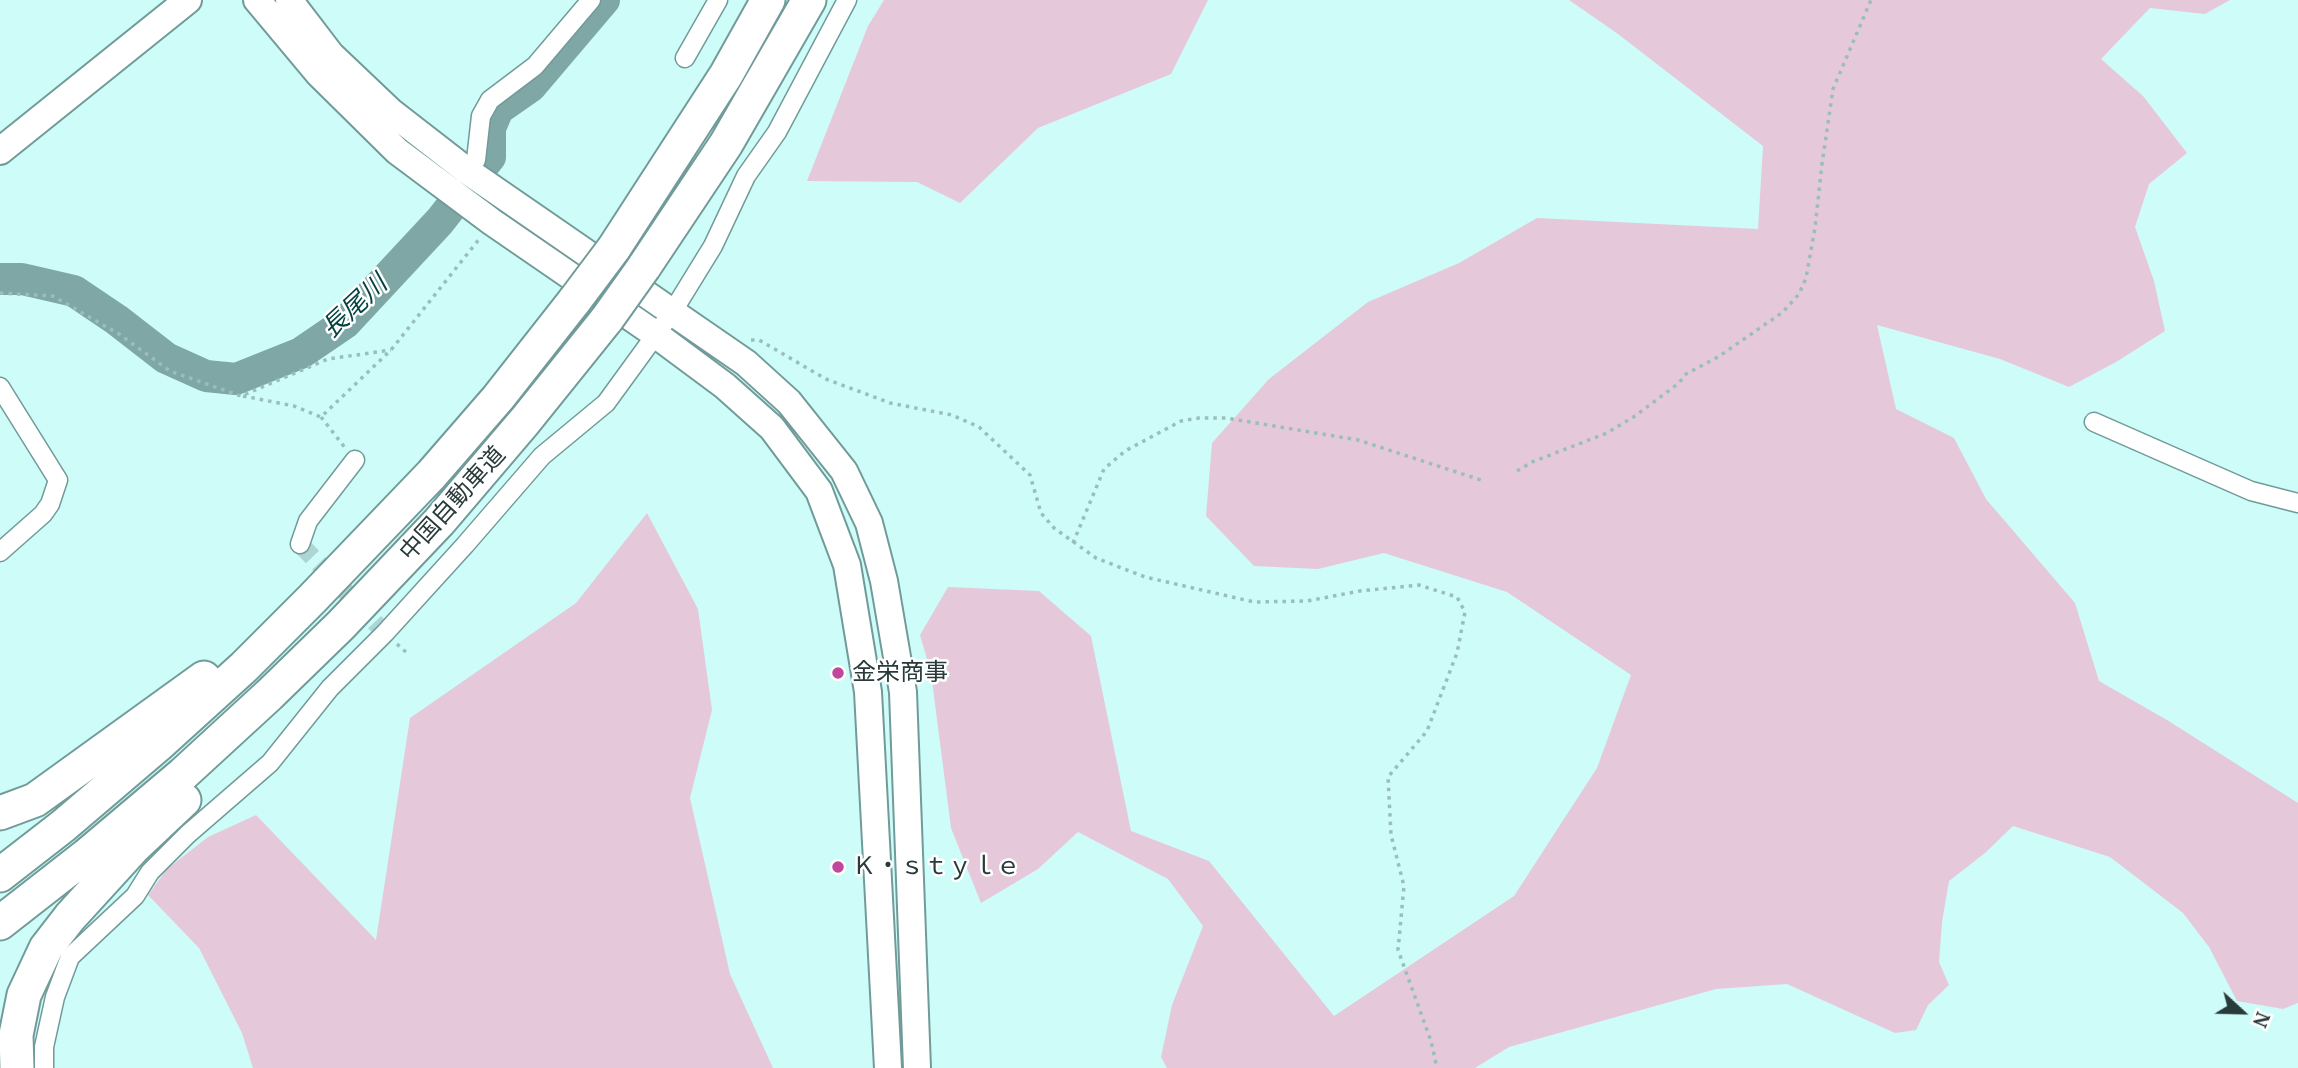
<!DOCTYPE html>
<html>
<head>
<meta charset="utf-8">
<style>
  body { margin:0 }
  #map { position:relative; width:2298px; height:1068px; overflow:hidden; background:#cefcf9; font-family:"PT Serif",serif }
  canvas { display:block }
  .north { position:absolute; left:2207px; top:977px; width:70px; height:70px; -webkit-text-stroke:5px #fff; paint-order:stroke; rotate:112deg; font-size:19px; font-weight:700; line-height:28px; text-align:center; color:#283a39 }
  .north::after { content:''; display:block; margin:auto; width:24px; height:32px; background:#283a39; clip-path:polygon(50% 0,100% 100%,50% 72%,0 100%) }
</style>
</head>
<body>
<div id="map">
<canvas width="2298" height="1068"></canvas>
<div class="north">N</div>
</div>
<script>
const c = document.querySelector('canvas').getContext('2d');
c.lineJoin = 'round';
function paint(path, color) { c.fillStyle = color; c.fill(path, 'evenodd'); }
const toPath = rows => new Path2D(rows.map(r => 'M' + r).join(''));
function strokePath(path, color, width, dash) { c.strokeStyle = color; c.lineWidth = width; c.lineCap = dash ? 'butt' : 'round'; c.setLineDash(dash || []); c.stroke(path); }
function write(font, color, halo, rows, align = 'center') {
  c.font = font + ' "PT Serif","Noto Sans JP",serif'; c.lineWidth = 5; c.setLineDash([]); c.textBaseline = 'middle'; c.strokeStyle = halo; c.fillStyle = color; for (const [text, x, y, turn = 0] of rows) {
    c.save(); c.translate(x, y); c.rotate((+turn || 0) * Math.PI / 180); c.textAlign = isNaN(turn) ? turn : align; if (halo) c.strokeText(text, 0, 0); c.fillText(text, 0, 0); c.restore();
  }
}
paint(toPath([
  [884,0,1208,0,1171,74,1038,128,960,203,917,182,807,181,868,26],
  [1569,0,2230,0,2205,14,2150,8,2101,59,2143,96,2187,153,2149,184,2135,227,2154,281,2165,331,2116,362,2069,387,2000,359,1877,325,1896,409,1954,438,1986,499,2075,603,2099,681,2167,720,2298,803,2298,1003,2283,1009,2237,1001,2209,947,2183,913,2110,857,2013,826,1985,853,1949,881,1942,922,1939,962,1949,985,1928,1005,1916,1030,1895,1033,1787,984,1716,989,1509,1047,1475,1068,1167,1068,1161,1057,1172,1005,1203,926,1168,879,1078,832,1038,869,981,903,951,828,931,673,920,635,948,587,1039,591,1091,636,1131,831,1209,861,1334,1016,1514,896,1597,768,1631,675,1507,592,1384,553,1318,569,1254,566,1206,516,1212,443,1269,379,1368,302,1459,263,1537,218,1758,229,1763,146,1618,34],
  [647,513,698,609,712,710,690,798,730,974,773,1068,253,1068,242,1033,199,948,148,895,167,869,208,837,256,815,376,940,410,718,576,603]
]), '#e6c8db');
strokePath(toPath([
  [0,279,22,279,74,291,117,320,166,358,206,376,236,379,301,353,345,323,440,221,490,157,490,128,498,109,531,86,604,0]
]), '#7fa7a5', 32);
strokePath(toPath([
  [300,544,385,633]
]), '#add5d3', 18, [18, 9]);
const street = toPath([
  [685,58,718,0],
  [466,170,476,160,481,116,490,100,535,66,591,0],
  [0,387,58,480,50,504,43,514,0,552],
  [2094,422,2251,491,2298,503],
  [300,544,308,521,355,460],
  [44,1068,44,1047,55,997,70,957,135,896,150,872,188,834,270,763,330,688,385,633,465,545,542,456,606,403,673,311,713,246,746,176,777,132,847,0]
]);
const secondary = toPath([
  [257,0,318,73,397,151,492,222,655,334,725,386,772,428,819,491,847,565,868,692,888,1068],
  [289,0,331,55,390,111,466,170,746,363,789,402,844,471,869,523,884,581,903,692,917,1068],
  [0,151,188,0]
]);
const highway = toPath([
  [614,248,726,75,768,0],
  [644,267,726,144,809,0],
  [0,813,35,800,204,678],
  [0,875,63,826,158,745,244,667,312,599,432,474,498,398,575,300],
  [0,923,87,855,183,774,269,695,341,625,439,522,525,421,607,319],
  [17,1068,16,1035,24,995,46,948,70,917,133,848,184,800]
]);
strokePath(street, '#709b99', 21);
strokePath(secondary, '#709b99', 30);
strokePath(highway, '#709b99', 37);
strokePath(toPath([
  [0,293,53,296,119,334,170,371,241,396,328,359,391,350],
  [751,340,759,340,826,379,890,403,952,415,979,427,1030,475,1041,513,1054,528,1096,558,1145,577,1254,602,1307,601,1360,591,1419,585,1457,597,1465,612,1457,653,1427,731,1388,777,1391,835,1404,886,1398,950,1431,1041,1437,1068],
  [243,396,294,406,321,417,391,350,480,238],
  [321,417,346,449],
  [1517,471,1532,462,1607,433,1635,416,1679,383,1686,374,1718,357,1783,312,1799,294,1806,278,1815,228,1822,164,1833,89,1871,0],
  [1073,543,1104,469,1125,451,1181,421,1199,418,1226,418,1358,440,1481,480],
  [397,644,407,653]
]), '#99bebc', 3.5, [3.5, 5]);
strokePath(street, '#fff', 18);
strokePath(secondary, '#fff', 26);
strokePath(highway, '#fff', 33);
const highwayBridge = toPath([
  [575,300,614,248],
  [607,319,644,267]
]);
strokePath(highwayBridge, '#709b99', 37, []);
strokePath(highwayBridge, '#fff', 33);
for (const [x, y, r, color] of [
  [838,673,7,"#bf479c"],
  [838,867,7,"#bf479c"]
]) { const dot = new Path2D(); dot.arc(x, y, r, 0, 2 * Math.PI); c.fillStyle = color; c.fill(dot); strokePath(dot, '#fff', 2.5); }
write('24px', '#283a39', '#fff', [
  ["中国自動車道",453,504,-48]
]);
write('24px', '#283a39', '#fff', [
  ["金栄商事",852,673],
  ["Ｋ・ｓｔｙｌｅ",852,867]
], 'left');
write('italic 26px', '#024342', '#fff', [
  ["長尾川",355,307,-43]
]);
</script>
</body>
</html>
